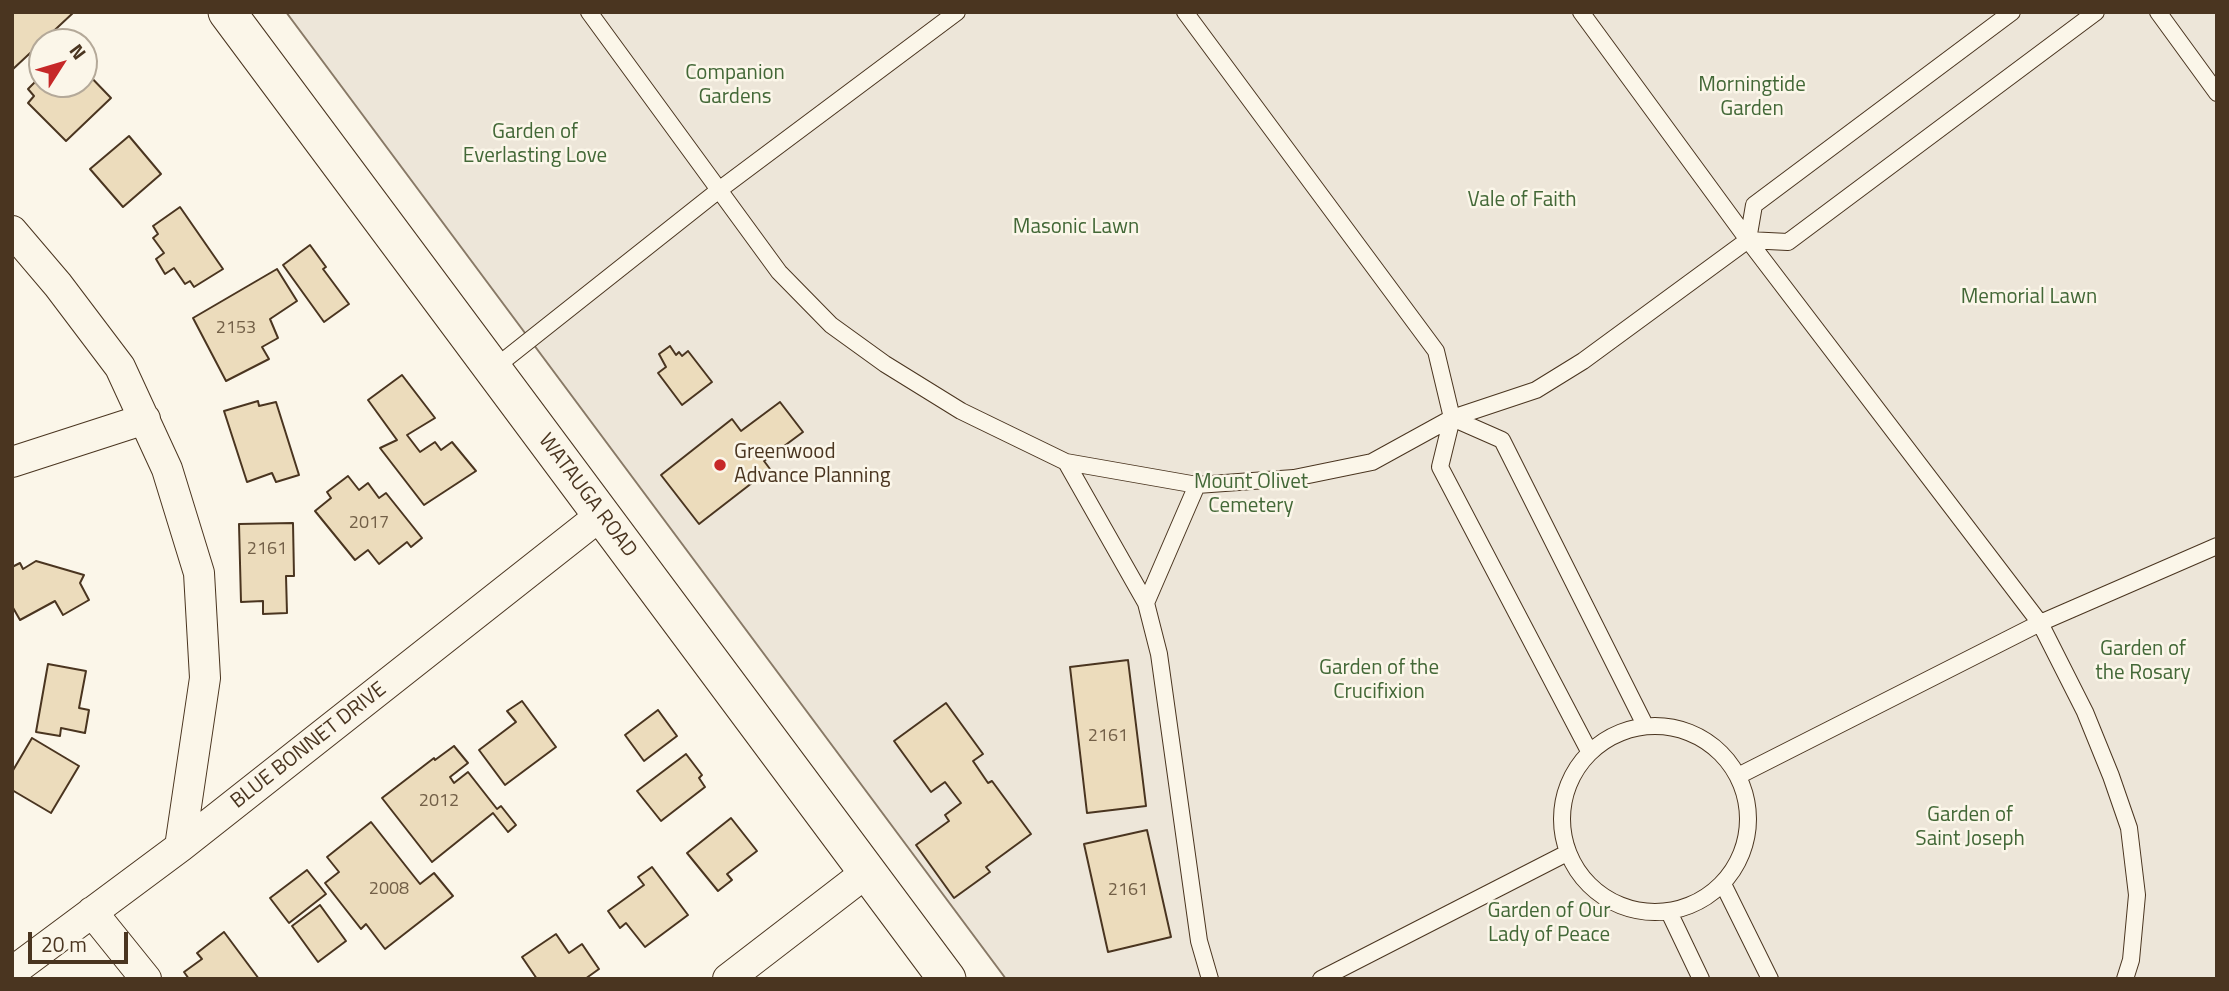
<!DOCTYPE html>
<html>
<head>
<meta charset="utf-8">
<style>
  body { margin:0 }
  #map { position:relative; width:2229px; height:991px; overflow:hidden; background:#fbf6e9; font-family:"Titillium Web",sans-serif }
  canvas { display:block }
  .frame { position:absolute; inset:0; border:14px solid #4a3520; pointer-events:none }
  .north { position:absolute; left:28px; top:28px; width:70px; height:70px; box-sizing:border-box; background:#fbf6e9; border:2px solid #b4a999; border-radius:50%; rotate:53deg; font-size:19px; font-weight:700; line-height:28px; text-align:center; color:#4a3520 }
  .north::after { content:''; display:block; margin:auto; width:24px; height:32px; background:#c62828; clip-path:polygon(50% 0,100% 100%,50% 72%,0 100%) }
  .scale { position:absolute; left:28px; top:932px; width:100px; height:32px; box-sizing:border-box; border:4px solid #4a3520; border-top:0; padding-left:9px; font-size:21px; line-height:24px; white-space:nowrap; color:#4a3520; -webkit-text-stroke:5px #fbf6e9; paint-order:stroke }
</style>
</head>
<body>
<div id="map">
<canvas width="2229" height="991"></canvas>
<div class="frame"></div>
<div class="north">N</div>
<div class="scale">20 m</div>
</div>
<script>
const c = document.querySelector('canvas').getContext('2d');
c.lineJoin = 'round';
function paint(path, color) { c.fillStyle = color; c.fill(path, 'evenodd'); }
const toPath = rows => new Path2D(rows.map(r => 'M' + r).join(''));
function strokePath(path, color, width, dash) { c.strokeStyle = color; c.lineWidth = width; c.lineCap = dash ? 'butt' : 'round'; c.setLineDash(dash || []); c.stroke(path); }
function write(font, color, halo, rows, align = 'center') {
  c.font = font + ' "Titillium Web",sans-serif'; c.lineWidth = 5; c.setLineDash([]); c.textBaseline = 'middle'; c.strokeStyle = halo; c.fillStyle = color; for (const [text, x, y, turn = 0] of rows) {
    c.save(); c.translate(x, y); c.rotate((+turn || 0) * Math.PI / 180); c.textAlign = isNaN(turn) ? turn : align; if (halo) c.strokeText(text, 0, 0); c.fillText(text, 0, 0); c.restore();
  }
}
const green = toPath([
  [286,12,2217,12,2217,979,1006,979,286,12]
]);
paint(green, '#ede6d9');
strokePath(green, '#887966', 2);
const building = toPath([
  [12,12,74,12,12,70,12,12],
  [84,70,111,98,66,141,28,103,34,96,28,89,42,75,42,84,84,84,84,70],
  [129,136,161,174,123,207,90,169,129,136],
  [180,207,223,269,194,287,190,281,185,284,174,268,165,274,156,259,164,253,153,238,158,234,153,226,180,207],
  [310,245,326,267,323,269,349,304,324,322,283,265,310,245],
  [277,269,297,301,270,319,278,338,262,347,269,359,226,381,193,318,277,269],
  [670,346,676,355,679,352,682,356,688,351,712,382,682,405,658,373,666,367,659,354,670,346],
  [402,375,435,418,407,435,420,452,435,442,441,450,452,442,476,471,424,505,380,448,397,440,368,400,402,375],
  [258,401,259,406,276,402,299,475,276,482,272,473,247,482,224,411,258,401],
  [780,402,803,432,764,461,770,469,699,524,661,475,732,419,741,431,780,402],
  [348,476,359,490,368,483,379,498,386,493,422,538,411,547,407,542,379,564,368,550,355,560,315,511,331,498,327,492,348,476],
  [293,523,294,576,286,576,287,613,263,614,263,601,241,602,239,524,293,523],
  [36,561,84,575,80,583,89,600,63,615,55,601,20,620,12,606,12,567,20,563,23,569,36,561],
  [1128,660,1146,806,1087,813,1070,667,1128,660],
  [48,664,86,671,79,708,89,710,85,733,61,728,60,736,36,732,48,664],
  [522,701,556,747,505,785,479,750,516,722,507,711,522,701],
  [946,703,983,754,973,761,988,783,992,781,1031,834,986,867,990,872,954,898,916,845,949,821,945,815,961,803,945,782,931,792,894,741,946,703],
  [658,710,677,736,644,761,625,735,658,710],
  [32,738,79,766,51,813,12,790,12,772,32,738],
  [454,746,468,763,450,777,454,783,468,772,497,809,501,806,516,825,508,832,493,813,432,862,382,798,434,758,435,760,454,746],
  [686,754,702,775,699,778,705,787,661,821,637,791,686,754],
  [731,818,757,851,727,874,732,880,718,891,687,853,731,818],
  [371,822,420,884,434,873,453,896,385,949,366,924,361,929,325,883,339,872,327,857,371,822],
  [1147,830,1171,937,1108,952,1084,844,1147,830],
  [652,867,688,915,645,947,626,923,620,928,608,911,644,885,638,877,652,867],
  [307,870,326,894,289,923,270,898,307,870],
  [320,905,346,941,318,962,292,926,320,905],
  [224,932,259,979,189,979,184,972,202,959,197,953,224,932],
  [556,934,569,953,582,944,599,969,585,979,537,979,522,957,556,934]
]);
paint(building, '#ecdcbc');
strokePath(building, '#4a3520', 2);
const service = toPath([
  [589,12,779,272,831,325,885,364,961,411,1066,462,1146,603,1159,654,1199,941,1210,979],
  [1185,12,1436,351,1452,418,1440,467,1589,751],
  [1581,12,1748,240,2040,623,2085,712,2111,776,2129,828,2137,895,2131,960,2125,979],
  [2158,12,2217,93],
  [1748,240,1754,205,2012,12],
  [493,369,719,190,957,12],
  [1452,418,1502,440,1645,725],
  [1066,462,1197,485,1294,478,1372,462,1452,418,1536,390,1583,361,1748,240,1788,242,2096,12],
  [1146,603,1197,485],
  '1562 819a93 93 0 1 1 186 0a93 93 0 1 1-186 0Z',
  [1738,776,2040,623,2217,546],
  [1723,884,1770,979],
  [1669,912,1701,979],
  [1321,979,1567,853]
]);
const minor = toPath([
  [12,231,58,285,120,367,167,469,199,573,205,678,180,847],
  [12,462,145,419],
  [92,912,146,979],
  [12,972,180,847,601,515],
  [728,979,867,872]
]);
const tertiary = toPath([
  [227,12,947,979]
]);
strokePath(service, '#4a3520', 18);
strokePath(minor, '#4a3520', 32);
strokePath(tertiary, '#4a3520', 39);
strokePath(service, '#fbf6e9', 16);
strokePath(minor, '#fbf6e9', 30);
strokePath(tertiary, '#fbf6e9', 37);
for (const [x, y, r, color] of [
  [720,465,7,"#c62828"]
]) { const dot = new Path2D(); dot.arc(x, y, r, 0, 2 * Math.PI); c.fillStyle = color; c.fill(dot); strokePath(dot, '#fbf6e9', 2.5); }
write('18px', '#725f47', null, [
  ["2153",236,329],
  ["2017",369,524],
  ["2161",267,550],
  ["2161",1108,737],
  ["2012",439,802],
  ["2008",389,890],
  ["2161",1128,891]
]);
write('21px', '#436837', '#fbf6e9', [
  ["Companion",735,74],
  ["Gardens",735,98],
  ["Morningtide",1752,86],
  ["Garden",1752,110],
  ["Garden of",535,133],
  ["Everlasting Love",535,157],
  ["Vale of Faith",1522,201],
  ["Masonic Lawn",1076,228],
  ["Memorial Lawn",2029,298],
  ["Mount Olivet",1251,483],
  ["Cemetery",1251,507],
  ["Garden of",2143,650],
  ["the Rosary",2143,674],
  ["Garden of the",1379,669],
  ["Crucifixion",1379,693],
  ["Garden of",1970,816],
  ["Saint Joseph",1970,840],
  ["Garden of Our",1549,912],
  ["Lady of Peace",1549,936]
]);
write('21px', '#4a3520', '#fbf6e9', [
  ["Greenwood",734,453],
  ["Advance Planning",734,477]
], 'left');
write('21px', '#4a3520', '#fbf6e9', [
  ["WATAUGA ROAD",587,496,53],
  ["BLUE BONNET DRIVE",309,746,-38]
]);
</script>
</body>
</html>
